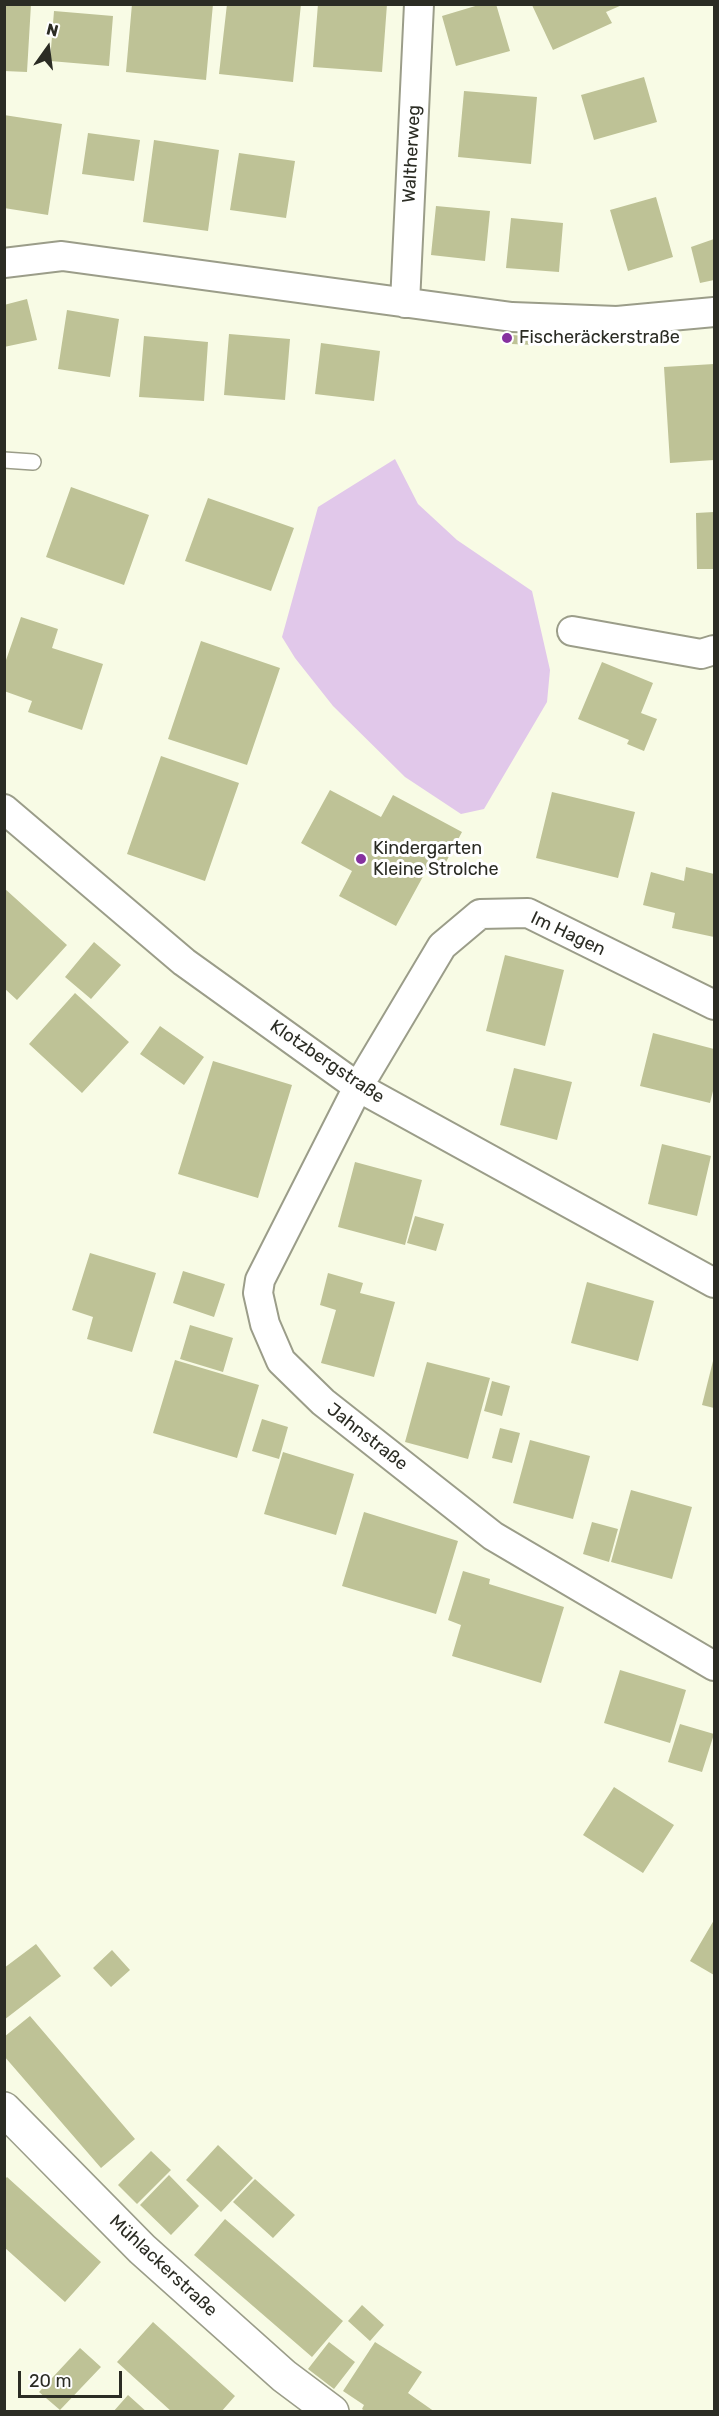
<!DOCTYPE html>
<html>
<head>
<meta charset="utf-8">
<style>
  body { margin:0 }
  #map { position:relative; width:719px; height:2416px; overflow:hidden; background:#f8fbe5; font-family:Rubik,sans-serif }
  canvas { display:block }
  .frame { position:absolute; inset:0; border:6px solid #2b2c24; pointer-events:none }
  .north { position:absolute; left:18px; top:18px; width:60px; height:60px; -webkit-text-stroke:4px #fff; paint-order:stroke; rotate:14deg; font-size:16px; font-weight:700; line-height:24px; text-align:center; color:#2b2c24 }
  .north::after { content:''; display:block; margin:auto; width:21px; height:27px; background:#2b2c24; clip-path:polygon(50% 0,100% 100%,50% 72%,0 100%) }
  .scale { position:absolute; left:18px; top:2371px; width:104px; height:27px; box-sizing:border-box; border:3px solid #2b2c24; border-top:0; padding-left:8px; font-size:18px; line-height:21px; white-space:nowrap; color:#2b2c24; -webkit-text-stroke:4px #fff; paint-order:stroke }
</style>
</head>
<body>
<div id="map">
<canvas width="719" height="2416"></canvas>
<div class="frame"></div>
<div class="north">N</div>
<div class="scale">20 m</div>
</div>
<script>
const c = document.querySelector('canvas').getContext('2d');
c.lineJoin = 'round';
function paint(path, color) { c.fillStyle = color; c.fill(path, 'evenodd'); }
const toPath = rows => new Path2D(rows.map(r => 'M' + r).join(''));
function strokePath(path, color, width, dash) { c.strokeStyle = color; c.lineWidth = width; c.lineCap = dash ? 'butt' : 'round'; c.setLineDash(dash || []); c.stroke(path); }
function write(font, color, halo, rows, align = 'center') {
  c.font = font + ' Rubik,sans-serif'; c.lineWidth = 6; c.setLineDash([]); c.textBaseline = 'middle'; c.strokeStyle = halo; c.fillStyle = color; for (const [text, x, y, turn = 0] of rows) {
    c.save(); c.translate(x, y); c.rotate((+turn || 0) * Math.PI / 180); c.textAlign = isNaN(turn) ? turn : align; if (halo) c.strokeText(text, 0, 0); c.fillText(text, 0, 0); c.restore();
  }
}
paint(toPath([
  [395,459,418,504,457,540,532,591,550,670,547,702,484,809,461,814,405,777,333,706,295,658,282,637,318,507]
]), '#e1c8ea');
paint(toPath([
  [4,4,31,4,27,72,4,71],
  [132,4,213,4,206,80,126,72],
  [227,4,301,4,293,82,219,74],
  [318,4,387,4,382,72,313,67],
  [482,4,496,4,510,51,456,66,442,16],
  [532,5,622,5,606,12,612,23,553,50],
  [54,11,113,16,109,66,50,61],
  [644,77,657,122,594,140,581,95],
  [464,91,537,97,531,164,458,157],
  [4,115,62,124,48,215,4,208],
  [88,133,140,140,134,181,82,174],
  [154,140,219,150,208,231,143,222],
  [239,153,295,161,286,218,230,210],
  [656,197,673,257,628,271,610,210],
  [436,206,490,211,485,261,431,255],
  [511,218,563,223,559,272,506,268],
  [714,239,714,280,700,283,691,247],
  [27,299,37,340,4,347,4,305],
  [67,310,119,319,110,377,58,369],
  [229,334,290,339,285,400,224,395],
  [513,335,534,337,533,345,512,344],
  [144,336,208,342,204,401,139,397],
  [321,343,380,351,374,401,315,394],
  [714,364,714,460,670,463,664,367],
  [71,487,149,515,124,585,46,557],
  [208,498,294,528,271,591,185,561],
  [714,512,714,569,697,569,696,513],
  [21,617,58,629,52,648,103,664,82,730,28,712,32,701,4,691,4,666],
  [201,641,280,668,247,765,168,739],
  [602,662,653,683,641,713,657,719,644,751,627,744,629,740,578,719],
  [161,756,239,783,205,881,127,854],
  [330,790,381,817,393,795,462,832,438,877,426,871,396,926,339,896,352,871,301,843],
  [552,792,635,812,618,878,536,858],
  [686,867,714,874,714,937,672,928,675,913,643,905,651,872,684,881],
  [4,888,67,945,17,1000,4,988],
  [94,942,121,965,91,999,65,977],
  [505,955,564,970,545,1046,486,1031],
  [75,993,129,1042,82,1093,29,1044],
  [160,1026,204,1057,184,1085,140,1054],
  [653,1033,714,1049,714,1087,710,1103,640,1086],
  [213,1061,292,1085,258,1198,178,1174],
  [514,1068,572,1082,557,1140,500,1125],
  [662,1144,711,1156,697,1216,648,1204],
  [355,1162,422,1180,405,1245,338,1227],
  [415,1216,444,1224,436,1251,407,1243],
  [90,1253,156,1273,132,1352,87,1339,93,1317,72,1310],
  [183,1271,225,1284,214,1317,173,1303],
  [328,1273,363,1283,360,1293,395,1302,374,1377,321,1363,336,1310,320,1305],
  [587,1282,654,1301,638,1361,571,1343],
  [190,1325,233,1338,223,1372,180,1359],
  [714,1357,714,1408,702,1405],
  [175,1360,259,1385,237,1458,153,1433],
  [427,1362,490,1378,468,1459,405,1442],
  [492,1381,510,1386,502,1416,484,1411],
  [262,1419,288,1427,279,1459,252,1451],
  [500,1428,520,1433,512,1463,492,1458],
  [530,1440,590,1456,573,1519,513,1503],
  [283,1452,354,1474,336,1535,264,1514],
  [631,1490,692,1507,672,1579,611,1562],
  [364,1512,458,1541,436,1614,342,1586],
  [592,1522,618,1529,609,1562,583,1554],
  [463,1571,490,1579,489,1584,564,1607,541,1683,452,1656,461,1625,448,1620],
  [620,1670,686,1690,670,1743,604,1723],
  [680,1724,714,1734,702,1772,668,1762],
  [614,1787,674,1825,643,1873,583,1835],
  [714,1920,714,1975,690,1961],
  [36,1944,61,1976,4,2020,4,1968],
  [112,1950,130,1970,111,1987,93,1968],
  [30,2016,135,2139,101,2168,4,2056,4,2037],
  [218,2145,253,2178,221,2212,186,2180],
  [151,2151,171,2170,137,2204,118,2185],
  [169,2175,199,2206,171,2235,140,2205],
  [7,2177,101,2262,65,2302,4,2247,4,2180],
  [255,2179,295,2215,273,2238,233,2202],
  [225,2219,343,2321,312,2357,194,2255],
  [362,2305,384,2325,370,2341,348,2321],
  [153,2322,235,2396,221,2412,172,2412,117,2362],
  [329,2342,355,2362,334,2389,308,2369],
  [375,2342,422,2372,408,2393,435,2412,366,2412,362,2409,364,2405,343,2391],
  [80,2348,101,2367,60,2410,39,2392],
  [128,2395,147,2412,113,2412]
]), '#bec296');
const service = toPath([
  [4,460,33,462]
]);
const minor = toPath([
  [4,263,62,256,512,317,617,321,714,312],
  [405,303,419,4],
  [572,631,701,654,714,650],
  [4,809,184,962,358,1087,714,1283],
  [714,1005,528,913,480,914,442,946,358,1087,260,1280,258,1293,265,1324,281,1361,323,1402,493,1536,714,1666]
]);
const tertiary = toPath([
  [4,2109,142,2249,284,2376,332,2412]
]);
strokePath(service, '#9b9d89', 18);
strokePath(minor, '#9b9d89', 32);
strokePath(tertiary, '#9b9d89', 36);
strokePath(service, '#fff', 15);
strokePath(minor, '#fff', 28);
strokePath(tertiary, '#fff', 33);
for (const [x, y, r, color] of [
  [507,338,6,"#86319f"],
  [361,859,6,"#86319f"]
]) { const dot = new Path2D(); dot.arc(x, y, r, 0, 2 * Math.PI); c.fillStyle = color; c.fill(dot); strokePath(dot, '#fff', 2); }
write('18px', '#2b2c24', '#fff', [
  ["Waltherweg",412,154,-87],
  ["Im Hagen",568,934,25],
  ["Klotzbergstraße",327,1062,34],
  ["Jahnstraße",367,1437,38],
  ["Mühlackerstraße",163,2266,43]
]);
write('18px', '#2b2c24', '#fff', [
  ["Fischeräckerstraße",519,338],
  ["Kindergarten",373,849],
  ["Kleine Strolche",373,870]
], 'left');
</script>
</body>
</html>
